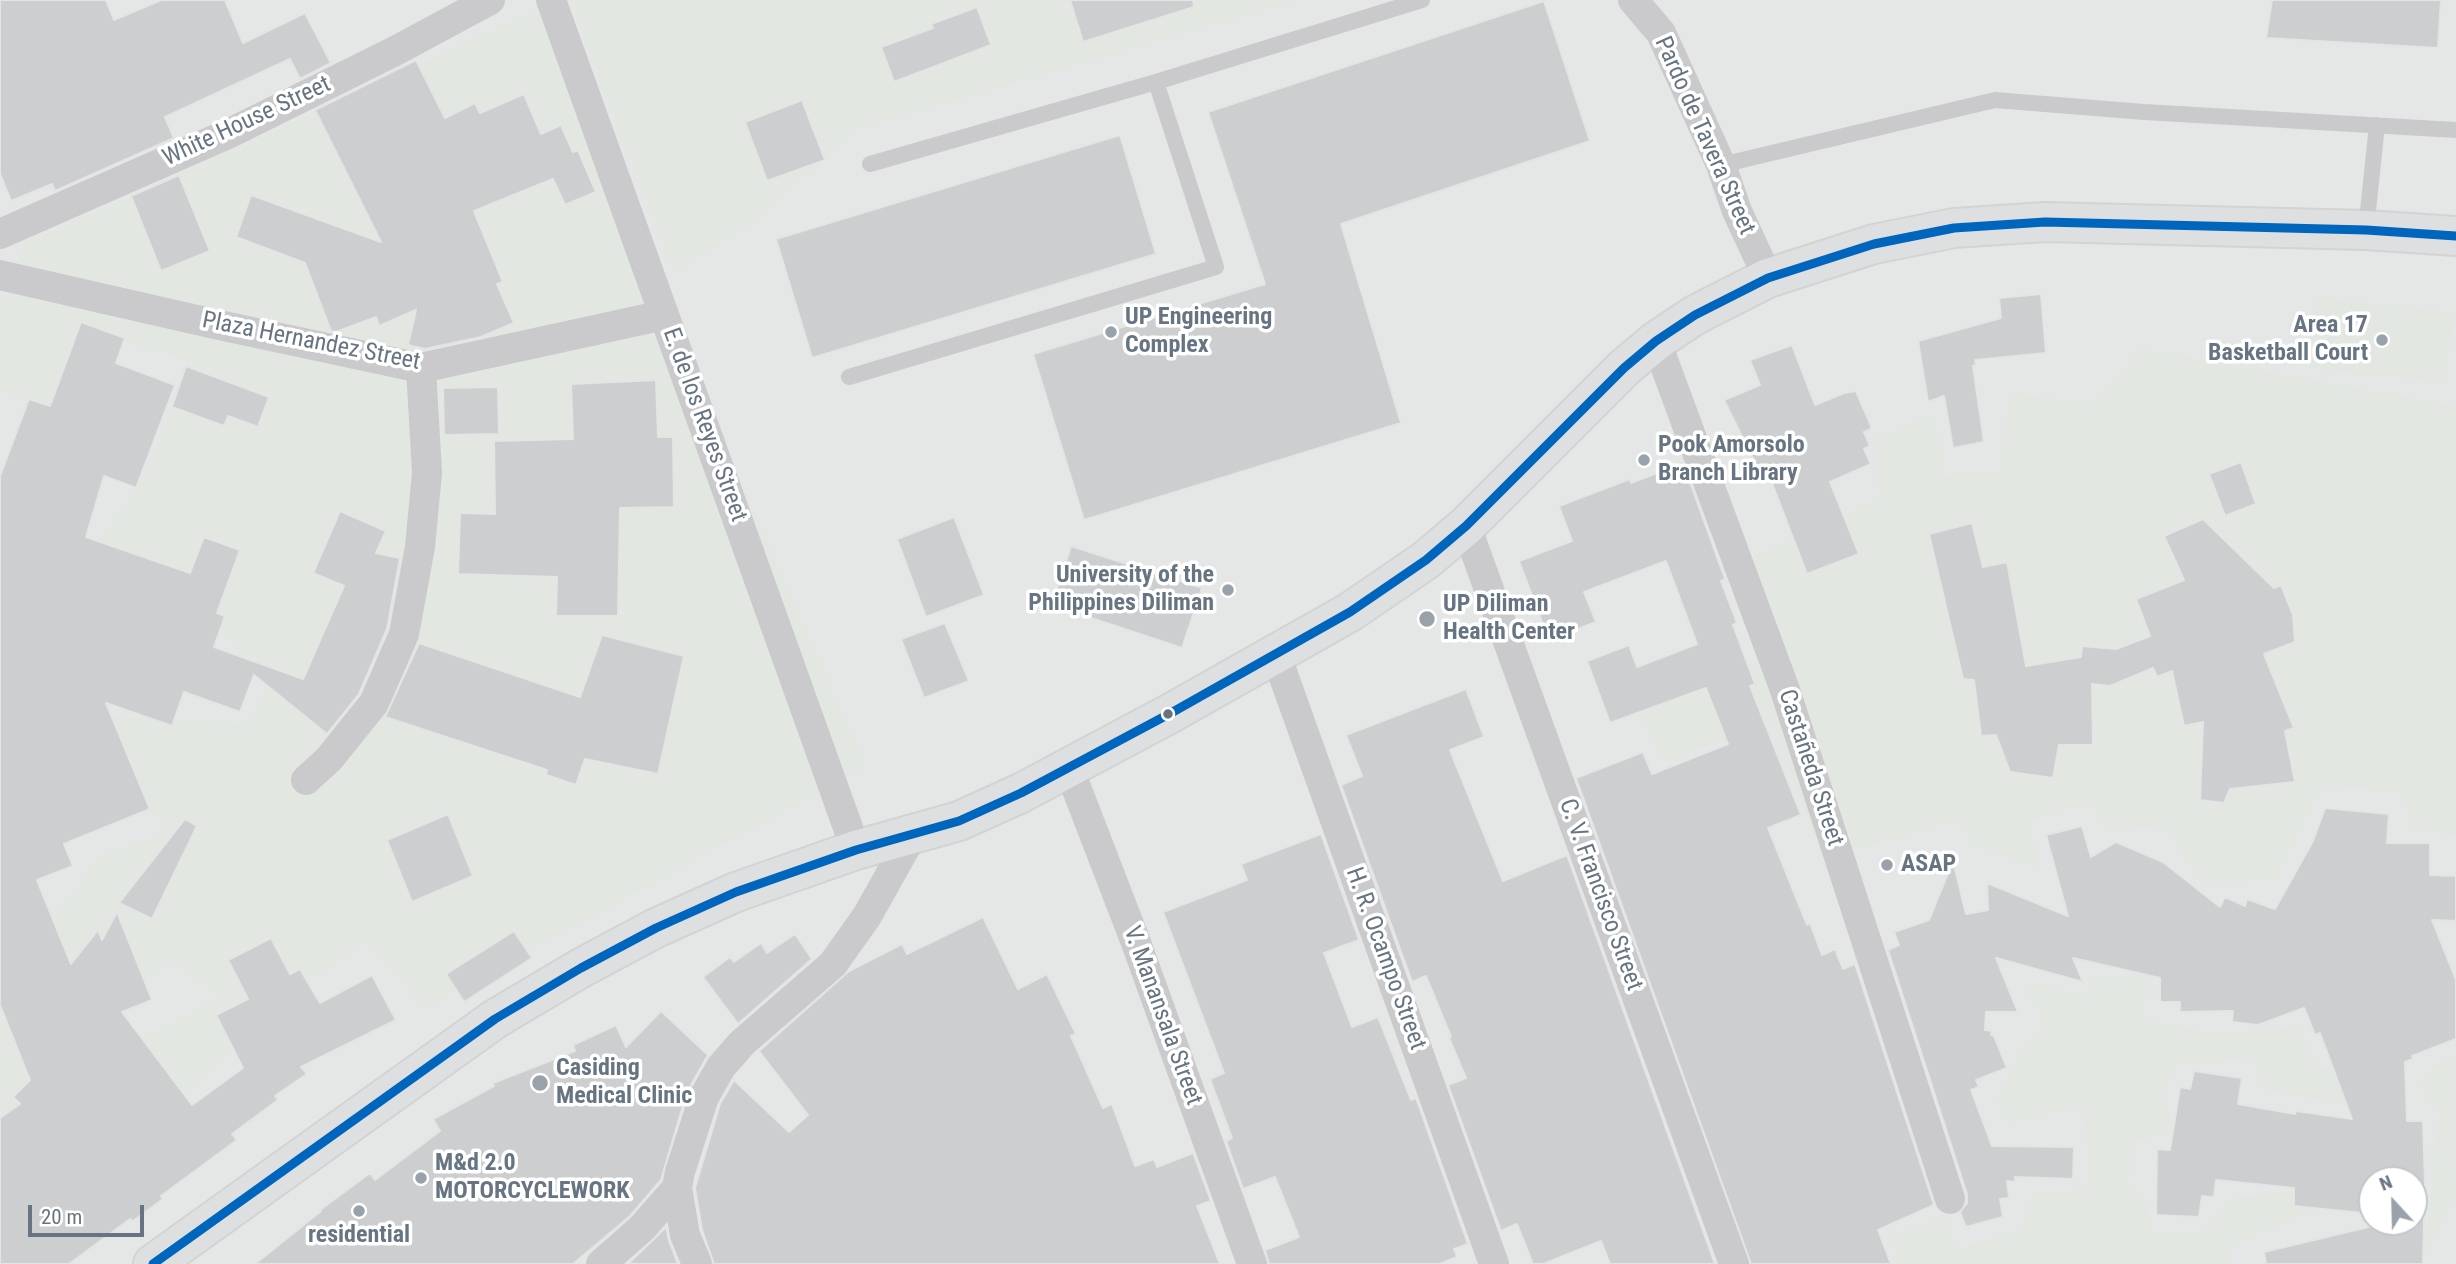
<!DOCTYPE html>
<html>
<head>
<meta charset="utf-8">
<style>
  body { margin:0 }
  #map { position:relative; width:2456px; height:1264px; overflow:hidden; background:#f5f5f4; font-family:"Roboto Condensed",sans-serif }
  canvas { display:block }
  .north { position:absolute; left:2358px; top:1166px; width:70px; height:70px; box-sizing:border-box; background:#fff; border:2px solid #c2c7cd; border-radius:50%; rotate:338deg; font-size:19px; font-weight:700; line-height:28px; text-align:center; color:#677482 }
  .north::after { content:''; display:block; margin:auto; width:24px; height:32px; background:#99a1aa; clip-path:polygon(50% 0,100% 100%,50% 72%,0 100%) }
  .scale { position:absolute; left:28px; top:1205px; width:116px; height:32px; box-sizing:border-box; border:4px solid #677482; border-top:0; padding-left:9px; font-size:21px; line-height:24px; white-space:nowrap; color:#677482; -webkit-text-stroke:5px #fff; paint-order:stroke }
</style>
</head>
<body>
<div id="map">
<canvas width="2456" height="1264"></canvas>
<div class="north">N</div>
<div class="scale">20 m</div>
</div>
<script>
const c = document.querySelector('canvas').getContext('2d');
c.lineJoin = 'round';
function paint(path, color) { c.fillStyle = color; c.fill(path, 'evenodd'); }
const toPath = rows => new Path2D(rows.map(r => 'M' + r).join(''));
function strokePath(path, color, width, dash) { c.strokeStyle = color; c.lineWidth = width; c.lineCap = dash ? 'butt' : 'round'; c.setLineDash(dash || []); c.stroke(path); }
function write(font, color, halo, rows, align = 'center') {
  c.font = font + ' "Roboto Condensed",sans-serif'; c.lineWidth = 7; c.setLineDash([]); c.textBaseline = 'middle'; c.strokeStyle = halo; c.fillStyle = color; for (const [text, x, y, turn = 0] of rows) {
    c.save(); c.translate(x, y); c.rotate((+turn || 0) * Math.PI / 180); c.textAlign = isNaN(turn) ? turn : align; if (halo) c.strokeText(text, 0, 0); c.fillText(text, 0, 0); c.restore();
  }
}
paint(toPath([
  [0,0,2456,0,2456,1264,0,1264],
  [2372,1180,2414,1180,2414,1222,2372,1222]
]), '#e5e7e7');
paint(toPath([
  [570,0,1299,0,852,131,764,217,674,272],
  [536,10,866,767,425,1008,365,941,246,1029,209,1072,130,1138,131,1045,218,998,176,959,103,1009,0,1264,0,1023,59,974,43,935,99,857,168,831,95,716,249,723,271,679,184,599,100,539,147,474,188,361,79,328,51,406,0,391,0,314,23,245],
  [2316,297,2455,312,2446,383,2309,368],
  [2141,348,2456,406,2456,837,2410,827,2400,790,2322,787,2275,880,2202,884,2164,827,2105,830,2089,802,2031,822,2040,870,1969,844,1960,818,1822,862,1772,720,1660,764,1640,711,1784,649,1753,556,1879,498,1876,437,1935,414,1944,476,1998,471,2010,394,2096,402],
  [2138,953,2152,961,2143,1018,2226,1035,2298,1026,2319,1069,2349,1064,2345,1105,2261,1089,2255,1059,2177,1063,2163,1098,2178,1130,2135,1142,2129,1182,2147,1198,2150,1232,2207,1230,2228,1198,2296,1191,2325,1202,2227,1250,2231,1264,1900,1264,1889,1238,1944,1213,1958,1248,2020,1230,2031,1195,2091,1188,2082,1105,2007,1125,1995,1099,2020,1054,2045,1025,2022,981,2086,995,2092,979,2130,977],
  [2455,1054,2456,1199,2420,1264,2384,1264,2388,1229,2427,1229,2439,1111,2416,1083]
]), '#e3e7e2');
const building = toPath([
  [0,0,106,0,114,20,161,0,225,0,243,43,305,13,331,63,300,79,290,59,165,117,174,138,55,191,52,184,11,201,0,174,0,0],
  [1070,0,1193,0,1194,7,1083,42,1070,0],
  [2272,0,2441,0,2438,48,2266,38,2272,0],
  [1544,1,1590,141,1341,224,1401,423,1084,520,1033,354,1265,284,1208,112,1544,1],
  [977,7,991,45,894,82,881,47,933,28,931,24,977,7],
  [416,60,445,118,475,103,480,113,524,94,541,134,561,125,573,152,578,150,596,192,565,205,553,179,474,211,503,282,497,284,514,323,481,337,425,349,408,345,416,310,379,326,376,317,336,332,331,331,305,263,236,237,251,195,381,242,315,110,416,60],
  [802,100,825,160,767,181,745,122,802,100],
  [1120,135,1156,254,812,358,776,239,1120,135],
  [179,175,210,251,161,271,131,196,179,175],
  [2041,294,2046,353,1975,360,1976,365,1973,366,1984,442,1953,448,1944,396,1928,402,1918,341,2001,318,1999,298,2041,294],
  [81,322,125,338,116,363,175,385,136,488,104,476,86,537,190,573,204,537,240,550,217,613,225,616,214,647,303,679,344,586,313,573,340,511,386,531,376,553,400,558,387,629,359,694,327,734,254,675,240,712,184,692,172,726,106,703,150,809,64,844,73,866,37,880,71,964,98,930,102,940,117,912,152,1000,122,1012,192,1105,243,1068,216,1015,248,999,228,960,271,938,290,974,300,969,320,1003,372,975,396,1020,301,1067,307,1074,275,1096,278,1100,232,1134,237,1140,161,1196,163,1199,133,1221,130,1219,69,1264,0,1264,0,1118,20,1104,13,1097,30,1080,0,1005,0,476,29,399,50,406,81,322],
  [1792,345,1815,405,1844,393,1856,391,1871,426,1871,429,1864,432,1870,446,1864,449,1871,464,1830,482,1859,554,1807,574,1770,478,1764,481,1724,400,1760,385,1750,360,1792,345],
  [186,366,269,397,258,427,228,416,224,426,172,407,186,366],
  [656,380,658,437,673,437,674,507,620,508,618,616,556,616,557,577,458,574,460,513,495,514,494,441,573,439,571,384,656,380],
  [498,387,499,434,444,435,443,388,498,387],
  [2241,462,2256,504,2225,516,2209,474,2241,462],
  [1683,463,1725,579,1721,581,1737,623,1733,625,1755,684,1750,686,1801,815,1768,828,1807,925,1810,923,1822,955,1835,949,1843,969,1855,964,1934,1205,1878,1230,1891,1264,1751,1264,1576,778,1643,752,1652,774,1728,744,1706,688,1610,723,1587,661,1629,645,1637,667,1697,644,1666,561,1584,592,1596,622,1549,640,1519,561,1572,541,1559,506,1630,479,1631,483,1683,463],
  [954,517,984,595,926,617,897,539,954,517],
  [2203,519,2274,588,2281,585,2293,615,2295,642,2264,654,2294,728,2285,731,2295,782,2230,789,2224,803,2200,800,2203,722,2184,726,2172,671,2157,677,2153,668,2110,686,2092,684,2093,745,2059,745,2053,778,2010,772,1996,735,1981,736,1974,680,1963,679,1929,534,1972,523,1983,567,2007,562,2026,666,2081,657,2082,646,2116,649,2150,636,2136,599,2184,580,2164,536,2203,519],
  [1071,546,1202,588,1182,648,1052,605,1071,546],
  [945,623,969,681,924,698,901,639,945,623],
  [602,635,684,656,658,774,585,759,576,785,546,775,547,770,385,717,419,643,580,697,602,635],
  [1466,689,1484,737,1450,750,1503,881,1567,855,1715,1264,1610,1264,1601,1241,1543,1264,1533,1264,1517,1224,1501,1231,1448,1085,1466,1078,1449,1038,1451,1037,1426,976,1412,982,1341,785,1362,776,1346,735,1466,689],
  [2325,808,2389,814,2387,843,2430,843,2430,875,2456,876,2456,921,2432,920,2456,980,2456,1039,2412,1056,2413,1059,2405,1062,2407,1121,2423,1121,2425,1183,2423,1264,2266,1264,2264,1252,2389,1222,2414,1222,2414,1180,2372,1180,2372,1214,2294,1206,2294,1188,2216,1180,2214,1197,2202,1196,2199,1217,2156,1215,2157,1149,2170,1150,2180,1087,2190,1089,2194,1071,2242,1078,2238,1104,2295,1114,2296,1111,2352,1119,2320,1033,2315,1035,2304,1008,2258,1025,2232,1022,2233,1011,2180,1012,2180,1002,2160,1002,2160,978,2073,958,2083,982,1996,958,2018,1012,1986,1012,1985,1030,1992,1031,1991,1035,1994,1036,2007,1068,1976,1080,1979,1087,1971,1090,1992,1146,2074,1147,2073,1179,2015,1177,2015,1182,2007,1181,2009,1198,2000,1199,2003,1217,1966,1227,1960,1212,1967,1203,1967,1194,1888,950,1899,945,1894,932,1929,920,1953,861,1966,914,1988,910,1987,883,2068,916,2046,835,2082,826,2091,857,2116,842,2163,862,2220,907,2225,897,2245,906,2247,899,2275,909,2313,841,2325,808],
  [448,814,473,876,412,902,387,840,448,814],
  [185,819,197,826,152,919,119,903,185,819],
  [1321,834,1359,940,1324,953,1352,1027,1378,1017,1411,1100,1416,1098,1468,1244,1454,1249,1457,1257,1440,1264,1269,1264,1265,1250,1299,1237,1275,1177,1243,1189,1226,1141,1232,1138,1210,1079,1224,1073,1163,912,1247,880,1241,864,1321,834],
  [983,917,1018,989,1047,974,1076,1034,1071,1036,1103,1108,1112,1104,1135,1166,1154,1159,1157,1167,1193,1153,1211,1201,1197,1206,1220,1264,714,1264,702,1230,695,1188,720,1104,734,1080,789,1132,808,1115,759,1051,849,971,902,944,907,954,983,917],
  [514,931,532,958,464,1002,446,974,514,931],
  [795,934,812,959,738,1024,703,977,730,957,734,962,761,943,767,953,795,934],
  [661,1011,708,1055,687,1092,661,1180,630,1216,573,1264,255,1264,321,1211,320,1210,370,1173,375,1180,440,1131,433,1119,494,1086,493,1083,575,1051,573,1045,616,1025,626,1047,661,1011],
  [666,1227,669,1241,678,1264,628,1264,666,1227]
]);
paint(building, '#cccecf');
strokePath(building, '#e4e4e4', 2);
const secondary = toPath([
  [153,1264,495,1019,581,968,656,928,736,892,856,850,959,821,1021,793,1171,713,1350,612,1426,560,1466,526,1624,368,1656,341,1695,315,1768,278,1874,244,1954,228,2045,222,2366,230,2456,236]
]);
strokePath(secondary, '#d2d3d3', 42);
strokePath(toPath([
  [870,164,1156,82,1422,0],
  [1721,165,1995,100,2144,112,2456,130],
  [2366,230,2377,125],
  [849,377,1216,267,1156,82]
]), '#cacacc', 16);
strokePath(toPath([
  [551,0,856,850],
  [1633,0,1661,33,1721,165,1737,211,1768,278],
  [0,234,230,133,397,50,490,0],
  [0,275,215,324,421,368,664,315],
  [1656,341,1785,690,1950,1199],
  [1466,526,1734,1264],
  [1276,655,1494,1264],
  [1069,769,1135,940,1252,1264],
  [306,780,329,759,374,703,404,634,420,547,427,473,421,368],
  [677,1188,685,1235,697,1264],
  [601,1264,642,1228,677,1188,680,1172,704,1097,721,1067,742,1043,833,964,867,916,913,834]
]), '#cacacc', 30);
strokePath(secondary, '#dedfe0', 38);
strokePath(toPath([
  [153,1264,495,1019,581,968,656,928,736,892,856,850,959,821,1021,793,1171,713,1350,612,1426,560,1466,526,1624,368,1656,341,1695,315,1768,278,1874,244,1954,228,2045,222,2366,230,2456,236]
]), '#0065bd', 9);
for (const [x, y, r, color] of [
  [1111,332,7,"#99a1aa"],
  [2382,340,7,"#99a1aa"],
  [1644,460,7,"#99a1aa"],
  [1228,590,7,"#99a1aa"],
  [1427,619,9,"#99a1aa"],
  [1168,714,6,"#677482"],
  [1887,865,7,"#99a1aa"],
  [540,1083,9,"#99a1aa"],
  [421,1178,7,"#99a1aa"],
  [359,1211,7,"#99a1aa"]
]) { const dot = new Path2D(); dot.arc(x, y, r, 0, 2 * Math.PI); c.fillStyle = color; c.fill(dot); strokePath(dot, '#fff', 2.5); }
write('24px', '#677482', '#fff', [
  ["White House Street",247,122,-25],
  ["Pardo de Tavera Street",1704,136,66],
  ["Plaza Hernandez Street",311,342,11],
  ["E. de los Reyes Street",704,425,70],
  ["Castañeda Street",1810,768,72],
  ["C. V. Francisco Street",1600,895,70],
  ["H. R. Ocampo Street",1385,959,70],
  ["V. Manansala Street",1162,1016,70]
]);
write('bold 24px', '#677482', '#fff', [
  ["UP Engineering",1125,318],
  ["Complex",1125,346],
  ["Area 17",2368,326,"right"],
  ["Basketball Court",2368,354,"right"],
  ["Pook Amorsolo",1658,446],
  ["Branch Library",1658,474],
  ["University of the",1214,576,"right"],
  ["Philippines Diliman",1214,604,"right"],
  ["UP Diliman",1443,605],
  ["Health Center",1443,633],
  ["ASAP",1901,865],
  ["Casiding",556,1069],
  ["Medical Clinic",556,1097],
  ["M&d 2.0",435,1164],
  ["MOTORCYCLEWORK",435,1192],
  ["residential",359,1236,"center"]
], 'left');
</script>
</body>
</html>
